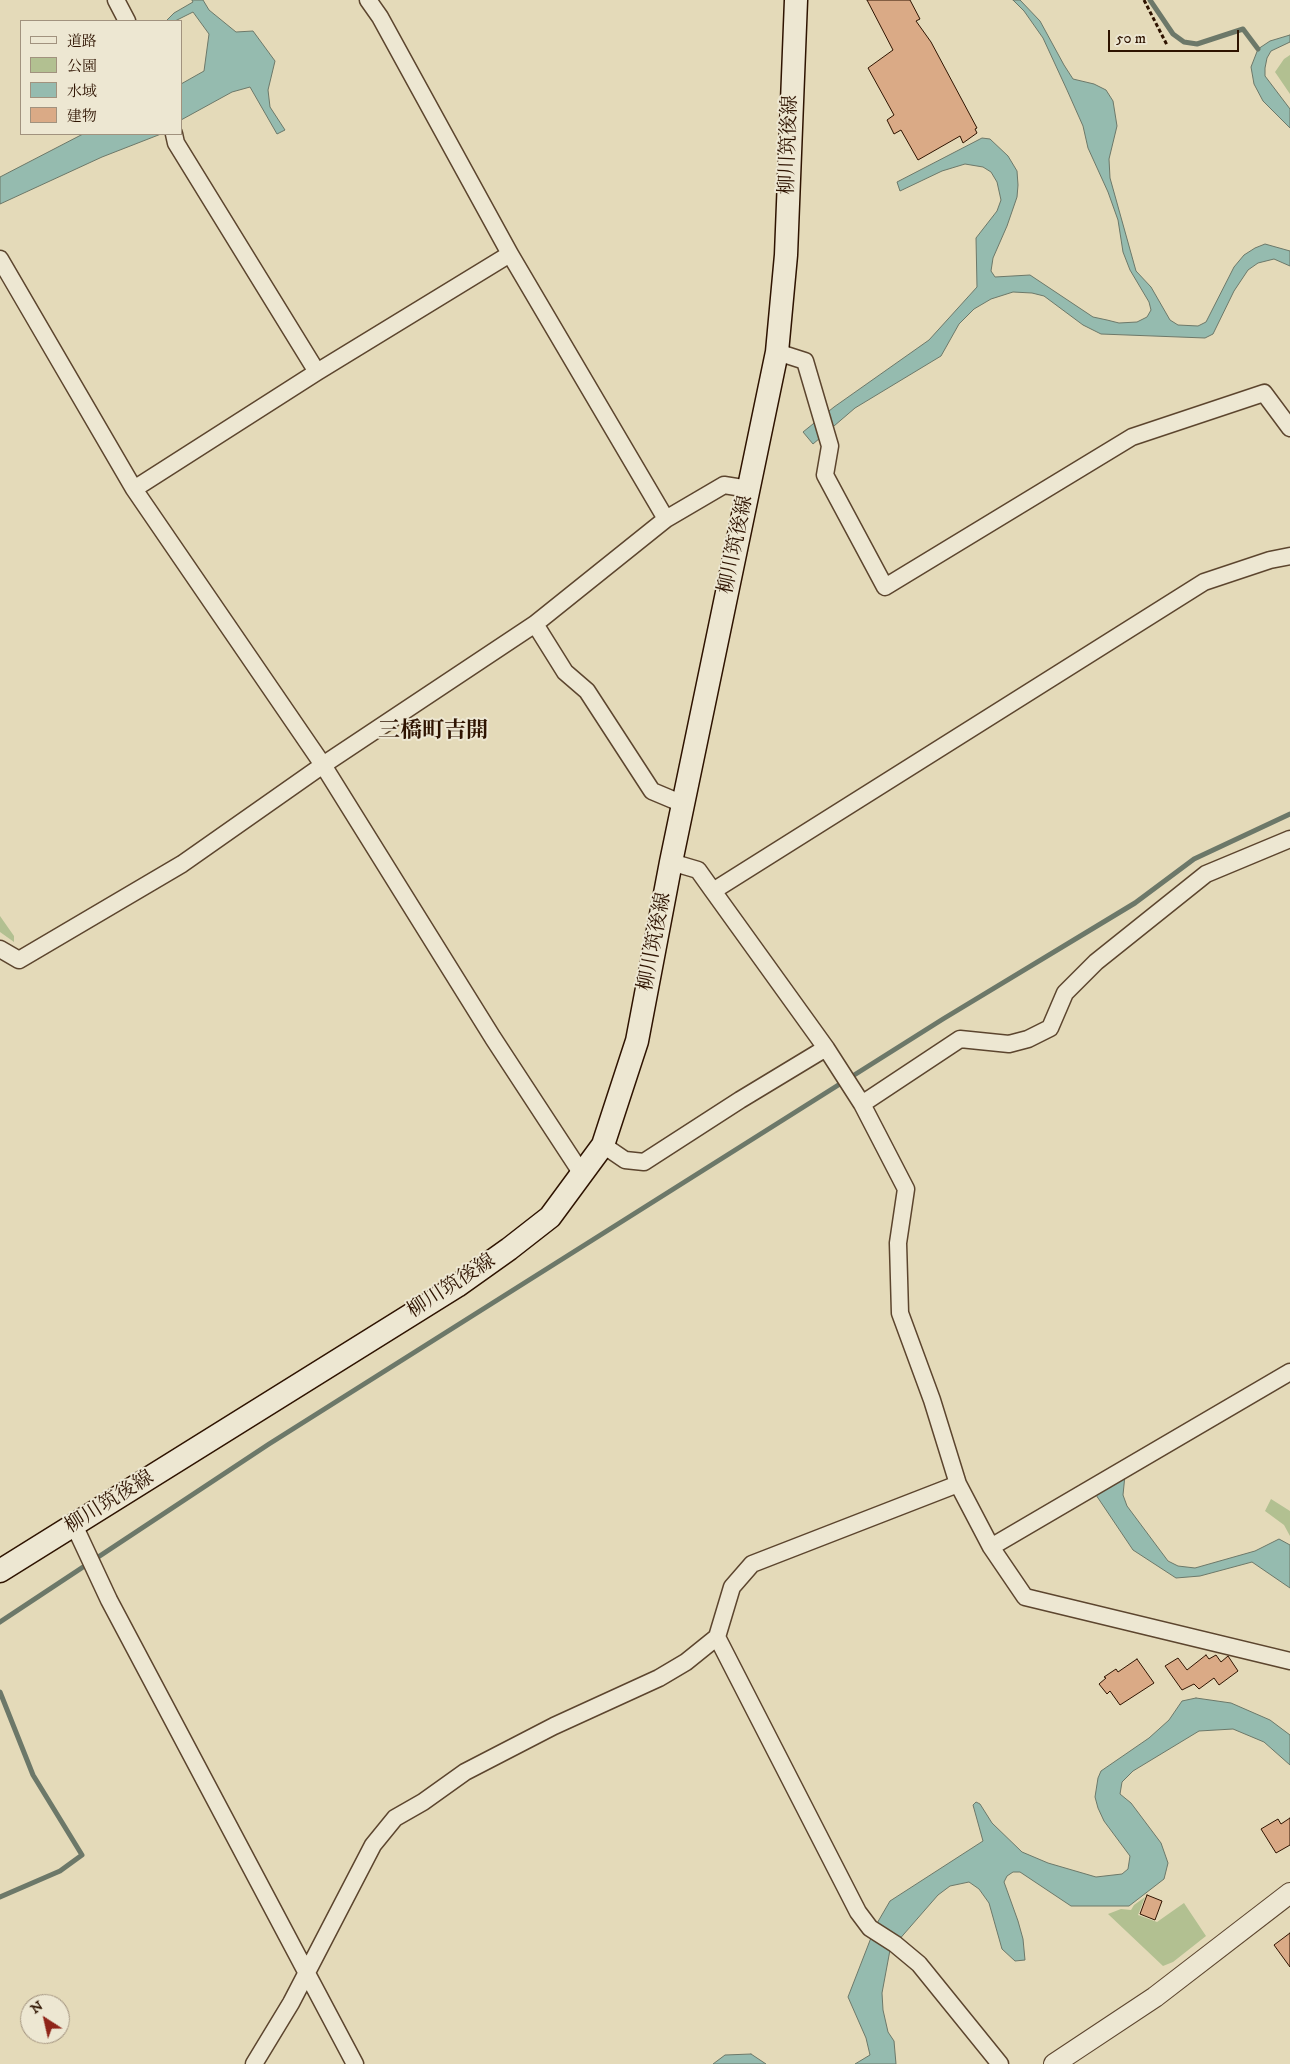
<!DOCTYPE html>
<html>
<head>
<meta charset="utf-8">
<style>
  body { margin:0 }
  #map { position:relative; width:1290px; height:2064px; overflow:hidden; background:#e4dab9; font-family:"IM FELL DW Pica","Noto Serif JP",serif }
  canvas { display:block }
  .legend { position:absolute; left:20px; top:20px; width:162px; height:115px; box-sizing:border-box; background:#ede7d2; border:1px solid #a1927e; margin:0; padding:6px 9px; list-style:none; font-size:15px; color:#2e1300 }
  .legend li { display:flex; align-items:center; gap:10px; height:25px }
  .legend b { width:25px; border:1px solid #a1927e }
  .north { position:absolute; left:20px; top:1994px; width:50px; height:50px; box-sizing:border-box; background:#ede7d2; border:1px solid #a1927e; border-radius:50%; rotate:325deg; font-size:14px; font-weight:700; line-height:20px; text-align:center; color:#2e1300 }
  .north::after { content:''; display:block; margin:auto; width:18px; height:22px; background:#8f2418; clip-path:polygon(50% 0,100% 100%,50% 72%,0 100%) }
  .scale { position:absolute; left:1108px; top:30px; width:131px; height:22px; box-sizing:border-box; border:2px solid #2e1300; border-top:0; padding-left:6px; font-size:15px; line-height:18px; white-space:nowrap; color:#2e1300; -webkit-text-stroke:4px #ede7d2; paint-order:stroke }
</style>
</head>
<body>
<div id="map">
<canvas width="1290" height="2064"></canvas>
<ul class="legend">
<li><b style="height:6px;background:#ede7d2"></b>道路</li>
<li><b style="height:14px;background:#b2c091"></b>公園</li>
<li><b style="height:14px;background:#95bbaf"></b>水域</li>
<li><b style="height:14px;background:#daaa86"></b>建物</li>
</ul>
<div class="north">N</div>
<div class="scale">50 m</div>
</div>
<script>
const c = document.querySelector('canvas').getContext('2d');
c.lineJoin = 'round';
function paint(path, color) { c.fillStyle = color; c.fill(path, 'evenodd'); }
const toPath = rows => new Path2D(rows.map(r => 'M' + r).join(''));
function strokePath(path, color, width, dash) { c.strokeStyle = color; c.lineWidth = width; c.lineCap = dash ? 'butt' : 'round'; c.setLineDash(dash || []); c.stroke(path); }
function write(font, color, halo, rows, align = 'center') {
  c.font = font + ' "IM FELL DW Pica","Noto Serif JP",serif'; c.lineWidth = 4; c.setLineDash([]); c.textBaseline = 'middle'; c.strokeStyle = halo; c.fillStyle = color; for (const [text, x, y, turn = 0] of rows) {
    c.save(); c.translate(x, y); c.rotate((+turn || 0) * Math.PI / 180); c.textAlign = isNaN(turn) ? turn : align; if (halo) c.strokeText(text, 0, 0); c.fillText(text, 0, 0); c.restore();
  }
}
paint(toPath([
  [1290,55,1290,94,1275,72,1284,59],
  [0,916,14,936,14,942,0,932],
  [1271,1499,1290,1511,1290,1536,1284,1525,1265,1511],
  [1145,1897,1138,1915,1157,1922,1184,1903,1206,1936,1173,1962,1163,1966,1108,1914,1121,1909,1131,1910,1134,1905]
]), '#b2c091');
const water = toPath([
  [192,0,203,0,209,10,236,32,253,31,275,61,268,90,270,107,285,130,277,134,250,87,232,92,181,120,181,84,204,71,209,34,193,12,175,21,166,21,174,13,193,2,192,0],
  [1013,0,1020,0,1040,21,1064,65,1073,79,1094,84,1106,90,1113,101,1117,126,1109,159,1110,178,1136,271,1151,287,1170,320,1178,325,1198,326,1206,322,1234,267,1244,255,1255,248,1265,244,1290,251,1290,266,1274,259,1258,263,1248,270,1234,291,1213,334,1205,338,1101,334,1083,325,1044,296,1032,293,1013,292,991,299,974,309,959,324,941,356,855,408,813,444,803,432,834,407,929,340,977,287,976,238,997,211,1001,200,997,182,991,172,983,167,965,164,942,171,900,191,897,182,982,138,990,139,1008,156,1017,171,1018,185,1017,197,1007,226,993,258,991,271,995,277,1030,275,1093,317,1107,320,1119,323,1137,322,1147,317,1151,310,1149,302,1130,270,1123,252,1118,220,1108,192,1088,148,1083,126,1067,90,1043,38,1024,11,1013,0],
  [1290,35,1290,42,1271,51,1267,58,1265,68,1265,76,1290,109,1290,128,1263,101,1254,84,1251,67,1258,49,1270,41,1290,35],
  [83,134,161,134,102,157,0,204,0,177,83,134],
  [1125,1475,1123,1495,1127,1506,1168,1561,1178,1566,1195,1568,1255,1551,1279,1539,1290,1545,1290,1588,1252,1562,1200,1576,1176,1578,1133,1550,1096,1495,1125,1475],
  [1196,1698,1231,1703,1270,1720,1290,1735,1290,1765,1264,1742,1233,1729,1199,1731,1133,1771,1122,1782,1120,1794,1131,1803,1161,1843,1168,1863,1164,1879,1129,1906,1071,1906,1020,1872,1013,1872,1007,1876,1004,1882,1018,1921,1023,1939,1025,1960,1015,1961,1002,1949,989,1903,979,1889,969,1882,950,1886,938,1895,890,1950,882,1993,883,2010,888,2032,894,2041,896,2064,855,2064,870,2055,866,2038,848,1997,876,1925,890,1901,983,1841,973,1805,976,1802,980,1804,992,1823,1022,1852,1048,1863,1096,1877,1122,1874,1128,1869,1130,1856,1104,1821,1098,1808,1095,1797,1098,1778,1101,1771,1149,1738,1169,1720,1182,1701,1196,1698],
  [751,2054,766,2064,713,2064,725,2055,751,2054]
]);
paint(water, '#95bbaf');
strokePath(water, '#6c7869', 1);
strokePath(toPath([
  [1150,0,1173,34,1184,42,1197,44,1243,29,1258,49],
  [0,1622,269,1444,943,1019,1135,903,1194,859,1290,814],
  [0,1692,33,1775,82,1855,60,1871,0,1897]
]), '#6c7869', 5);
const building = toPath([
  [867,0,910,0,920,19,916,21,931,42,977,128,975,129,977,133,963,143,960,136,918,160,901,130,894,134,887,120,894,115,868,68,893,50,867,0],
  [1206,1655,1209,1659,1216,1655,1221,1662,1228,1656,1238,1671,1219,1685,1214,1678,1199,1689,1194,1684,1182,1690,1165,1666,1178,1658,1187,1670,1206,1655],
  [1137,1659,1154,1683,1120,1705,1110,1691,1107,1694,1099,1684,1106,1678,1104,1677,1116,1669,1118,1672,1137,1659],
  [1290,1818,1290,1845,1276,1853,1261,1829,1278,1819,1281,1824,1290,1818],
  [1147,1895,1162,1901,1155,1920,1140,1914,1147,1895],
  [1290,1933,1290,1967,1274,1945,1290,1933]
]);
paint(building, '#daaa86');
strokePath(building, '#2e1300', 1);
const minor = toPath([
  [116,0,127,21],
  [368,0,380,17,510,254,666,519],
  [174,134,176,143,317,372],
  [0,259,134,489,323,765,493,1038,582,1174],
  [777,352,805,361,830,446,825,475,885,587,1132,437,1264,393,1290,428],
  [134,489,317,372,510,254],
  [535,624,565,672,587,691,652,791,683,804],
  [671,862,698,870,713,891,1204,582,1270,560,1290,556],
  [0,949,19,960,182,864,323,765,535,624,666,519,724,485,749,489],
  [826,1048,862,1104,906,1189,898,1243,900,1313,932,1400,958,1484,991,1547,1025,1597,1290,1661],
  [862,1104,960,1039,1009,1044,1028,1039,1050,1028,1065,993,1096,962,1206,874,1290,839],
  [603,1145,625,1160,644,1162,740,1100,826,1048,713,891],
  [74,1525,109,1600,355,2064],
  [991,1547,1290,1372],
  [717,1637,858,1912,870,1928,895,1944,919,1964,1000,2064],
  [254,2064,291,2003,373,1845,395,1818,423,1802,465,1772,554,1726,659,1678,686,1662,717,1637,732,1587,752,1564,958,1484]
]);
const tertiary = toPath([
  [1054,2064,1155,1997,1290,1893]
]);
const secondary = toPath([
  [0,1571,457,1286,509,1249,550,1217,603,1145,637,1041,671,862,777,352,786,255,796,0]
]);
strokePath(minor, '#5c452e', 19);
strokePath(tertiary, '#5c452e', 22);
strokePath(secondary, '#2e1300', 25);
strokePath(toPath([
  [1144,0,1167,45]
]), '#2e1300', 3, [4, 2.5]);
strokePath(minor, '#ede7d2', 16);
strokePath(tertiary, '#ede7d2', 20);
strokePath(secondary, '#ede7d2', 22);
write('20px', '#2e1300', '#ede7d2', [
  ["柳川筑後線",790,145,-88],
  ["柳川筑後線",737,545,-78],
  ["柳川筑後線",656,942,-79],
  ["柳川筑後線",452,1287,-33],
  ["柳川筑後線",110,1503,-32]
]);
write('bold 22px', '#2e1300', '#ede7d2', [
  ["三橋町吉開",433,732]
]);
</script>
</body>
</html>
